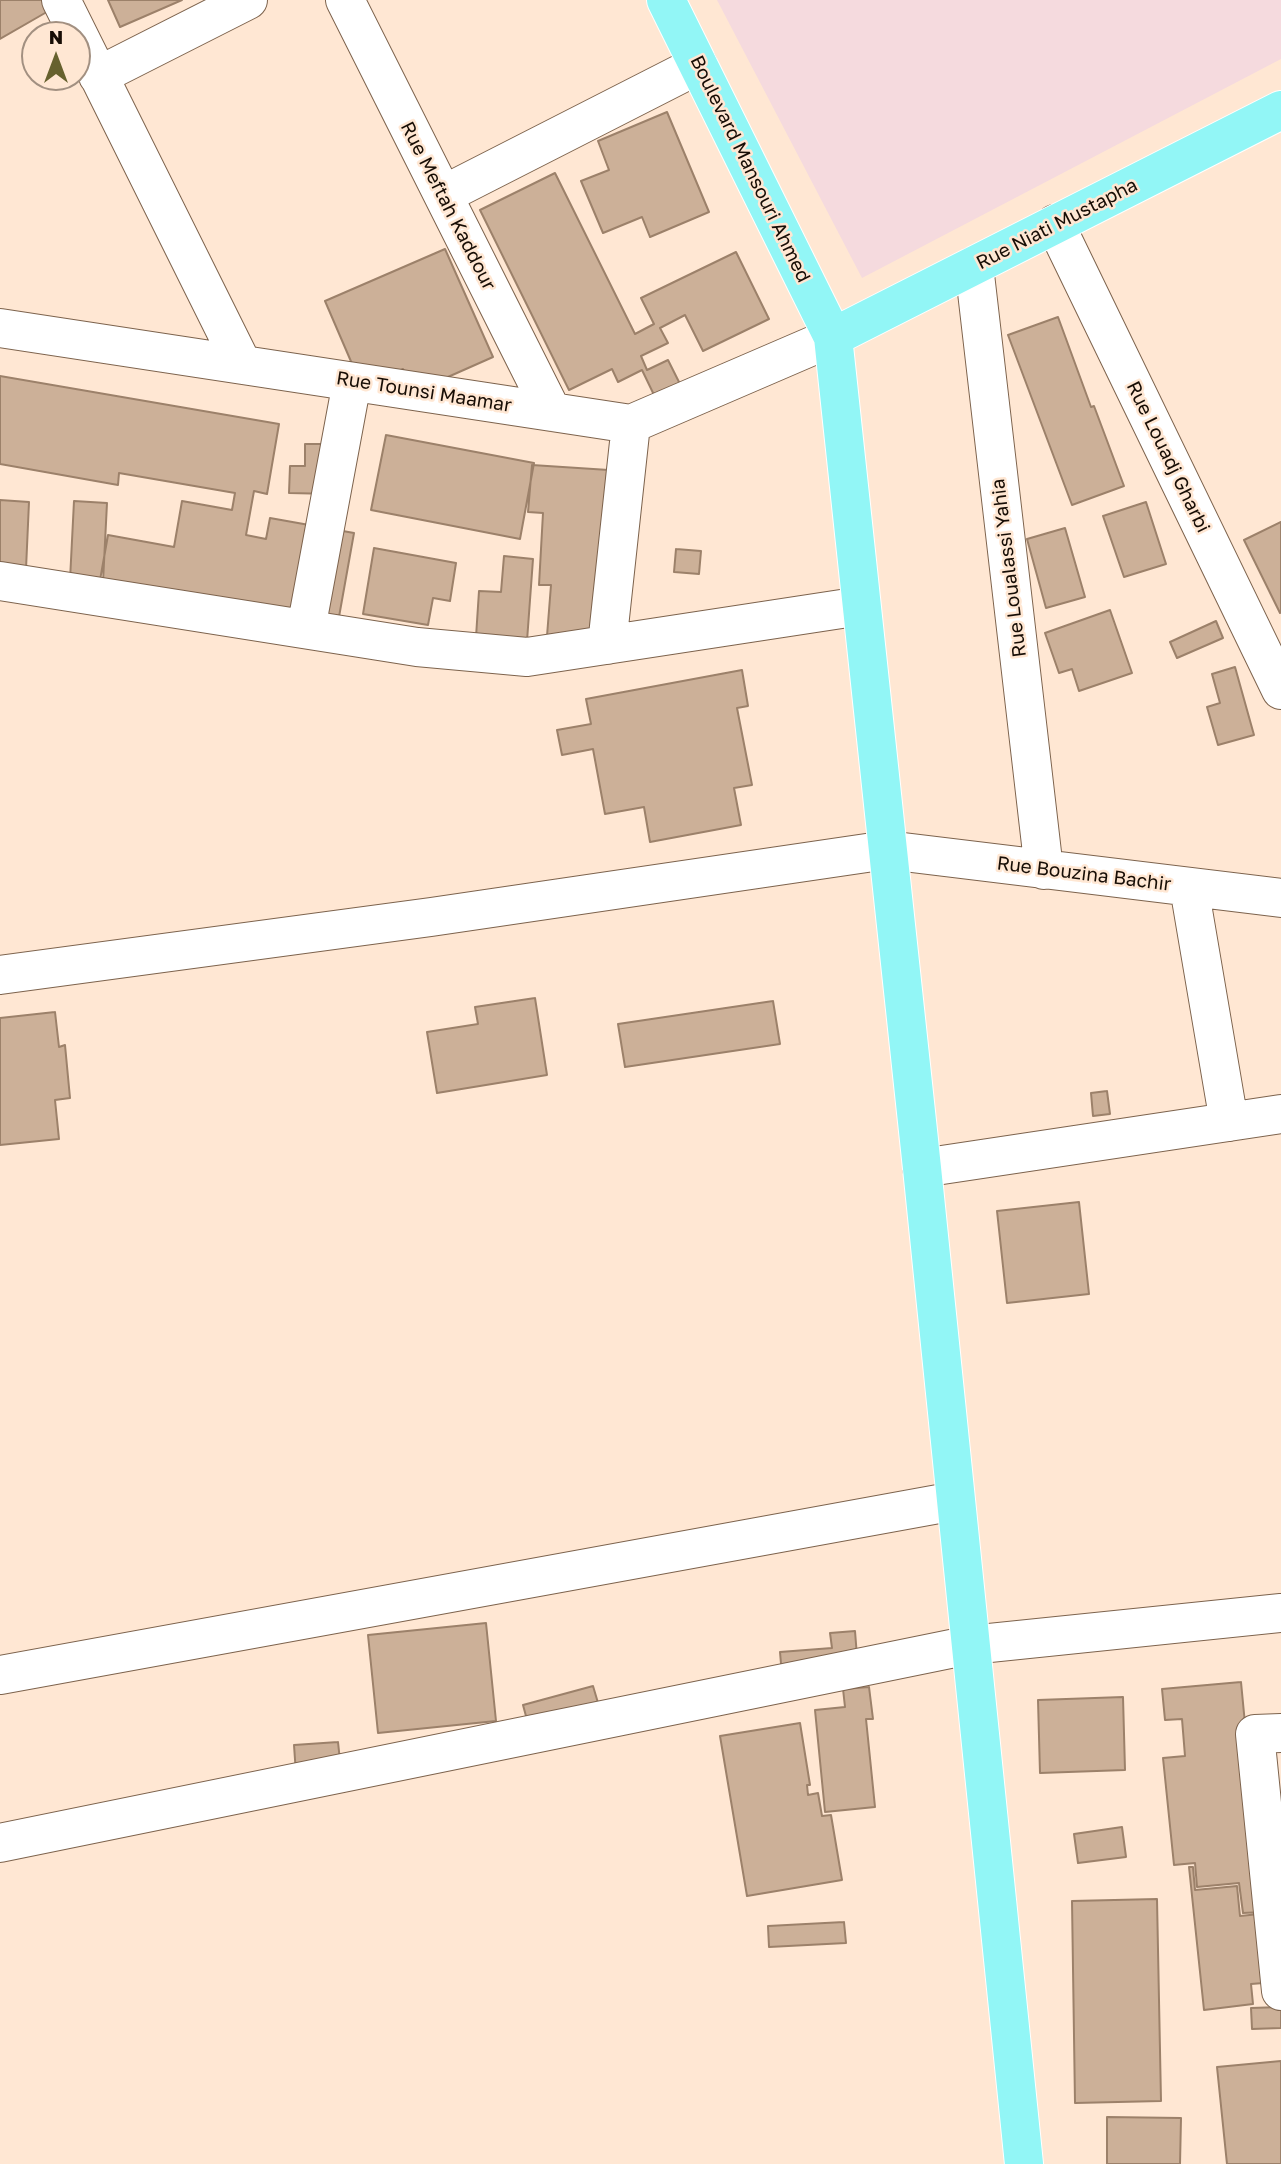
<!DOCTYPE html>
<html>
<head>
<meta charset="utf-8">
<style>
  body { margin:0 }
  #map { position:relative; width:1281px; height:2164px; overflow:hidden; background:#ffe7d3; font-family:"Golos Text",sans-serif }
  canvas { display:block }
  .north { position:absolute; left:21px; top:21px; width:70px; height:70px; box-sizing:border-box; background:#ffe7d3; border:2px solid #a29081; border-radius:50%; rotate:0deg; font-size:19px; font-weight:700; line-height:28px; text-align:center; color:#170d05 }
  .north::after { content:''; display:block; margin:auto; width:24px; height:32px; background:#66612e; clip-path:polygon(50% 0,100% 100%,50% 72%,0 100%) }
</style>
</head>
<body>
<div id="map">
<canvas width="1281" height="2164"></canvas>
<div class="north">N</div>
</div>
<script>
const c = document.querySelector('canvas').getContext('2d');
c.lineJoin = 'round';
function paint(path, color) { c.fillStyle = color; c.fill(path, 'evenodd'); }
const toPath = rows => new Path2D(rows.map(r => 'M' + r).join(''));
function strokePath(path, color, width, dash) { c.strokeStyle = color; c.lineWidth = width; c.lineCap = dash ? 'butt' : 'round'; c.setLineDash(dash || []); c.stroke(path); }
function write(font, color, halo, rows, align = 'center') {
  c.font = font + ' "Golos Text",sans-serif'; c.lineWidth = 5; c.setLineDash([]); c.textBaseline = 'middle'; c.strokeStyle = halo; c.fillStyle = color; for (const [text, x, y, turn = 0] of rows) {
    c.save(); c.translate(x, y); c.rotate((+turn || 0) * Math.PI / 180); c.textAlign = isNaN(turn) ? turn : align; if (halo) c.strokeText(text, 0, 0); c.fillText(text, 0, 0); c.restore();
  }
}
paint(toPath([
  [717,0,1281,0,1281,59,862,278]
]), '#f5dade');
const building = toPath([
  [0,0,47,0,52,9,0,39,0,0],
  [108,0,182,0,120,27,108,0],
  [667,112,709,212,650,237,642,217,603,233,581,181,609,170,598,141,667,112],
  [555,173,635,334,654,324,641,298,736,252,769,319,703,351,685,315,660,328,668,343,641,356,647,370,668,360,680,384,655,397,642,370,618,382,612,369,569,390,480,210,555,173],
  [445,249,493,357,414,392,403,369,362,387,325,301,445,249],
  [1058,317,1091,407,1094,406,1124,486,1072,505,1008,335,1058,317],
  [0,376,279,424,267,494,254,491,246,535,266,539,270,518,354,533,337,628,99,586,108,535,174,547,182,501,232,510,235,493,119,473,118,485,0,464,0,376],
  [386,435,534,463,520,539,371,510,386,435],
  [305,444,334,444,333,494,289,493,290,466,305,466,305,444],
  [532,465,624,471,613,641,547,636,551,585,539,585,543,513,528,512,532,465],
  [0,500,29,502,26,569,0,568,0,500],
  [74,501,107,503,103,582,70,580,74,501],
  [1146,502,1166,564,1124,577,1103,516,1146,502],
  [1281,522,1281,612,1280,613,1244,540,1281,522],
  [1065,528,1085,597,1046,608,1027,539,1065,528],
  [374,548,456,563,450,601,433,598,428,625,363,614,374,548],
  [676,549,701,551,699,574,674,572,676,549],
  [504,556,533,559,527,641,476,637,479,591,501,592,504,556],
  [1110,610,1132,673,1079,691,1072,669,1059,673,1045,633,1110,610],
  [1216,621,1223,638,1177,658,1170,642,1216,621],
  [1235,667,1254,735,1218,745,1207,707,1220,703,1212,674,1235,667],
  [742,670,748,706,737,708,752,785,734,788,741,825,650,842,644,807,605,814,593,749,562,755,557,730,591,724,586,699,742,670],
  [535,998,547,1075,437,1093,427,1032,478,1024,475,1007,535,998],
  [773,1001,780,1044,625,1067,618,1024,773,1001],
  [55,1012,59,1047,65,1045,70,1098,55,1100,59,1139,0,1145,0,1018,55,1012],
  [1107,1091,1110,1114,1093,1116,1091,1093,1107,1091],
  [1079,1202,1089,1294,1007,1303,997,1211,1079,1202],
  [486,1623,496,1721,378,1733,368,1635,486,1623],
  [855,1631,859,1682,783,1687,780,1652,832,1648,830,1633,855,1631],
  [1241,1682,1263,1912,1243,1913,1239,1883,1197,1887,1195,1863,1174,1865,1163,1758,1185,1756,1182,1719,1165,1720,1162,1689,1241,1682],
  [593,1686,604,1723,533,1742,523,1705,593,1686],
  [869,1687,873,1719,866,1719,875,1807,825,1812,815,1710,845,1707,843,1689,869,1687],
  [1123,1697,1125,1770,1040,1773,1038,1700,1123,1697],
  [800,1723,810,1785,807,1785,808,1795,818,1793,822,1816,831,1815,842,1880,747,1896,720,1736,800,1723],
  [338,1742,341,1770,296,1774,294,1745,338,1742],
  [1122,1827,1126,1857,1078,1863,1074,1834,1122,1827],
  [1189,1867,1193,1867,1195,1890,1237,1886,1240,1916,1269,1913,1276,1982,1251,1984,1253,2004,1204,2010,1189,1867],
  [1157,1899,1161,2101,1075,2103,1072,1901,1157,1899],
  [844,1922,846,1943,769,1947,768,1926,844,1922],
  [1281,2007,1281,2028,1252,2029,1251,2008,1281,2007],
  [1281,2061,1281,2164,1227,2164,1217,2067,1281,2061],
  [1107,2117,1181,2118,1180,2164,1107,2164,1107,2117]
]);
paint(building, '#ccb098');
strokePath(building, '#9c816a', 2);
const minor = toPath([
  [61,0,242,364],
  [345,0,552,412],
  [98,76,248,0],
  [443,195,698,65],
  [1055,224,1281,690],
  [974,266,1044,870],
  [0,328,631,424,833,337],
  [0,581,417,647,527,657,861,606],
  [306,629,352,382],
  [607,645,631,424],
  [1189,887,1229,1122],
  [0,975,431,917,887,850,1281,898],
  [922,1168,1281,1114],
  [0,1675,955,1501],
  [1281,1733,1255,1734,1281,1991],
  [0,1843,970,1645,1281,1613]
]);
const major = toPath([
  [666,0,833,337,922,1168,1024,2164],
  [833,337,1281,110]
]);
strokePath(minor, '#7d634d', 40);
strokePath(major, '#fff', 40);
strokePath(minor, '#fff', 38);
strokePath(major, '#92f6f6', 38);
write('19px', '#170d05', '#ffe7d3', [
  ["Boulevard Mansouri Ahmed",750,169,64],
  ["Rue Meftah Kaddour",448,206,63],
  ["Rue Niati Mustapha",1057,224,-27],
  ["Rue Tounsi Maamar",424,392,9],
  ["Rue Louadj Gharbi",1168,457,64],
  ["Rue Loualassi Yahia",1009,568,-97],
  ["Rue Bouzina Bachir",1084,874,7]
]);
</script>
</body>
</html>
